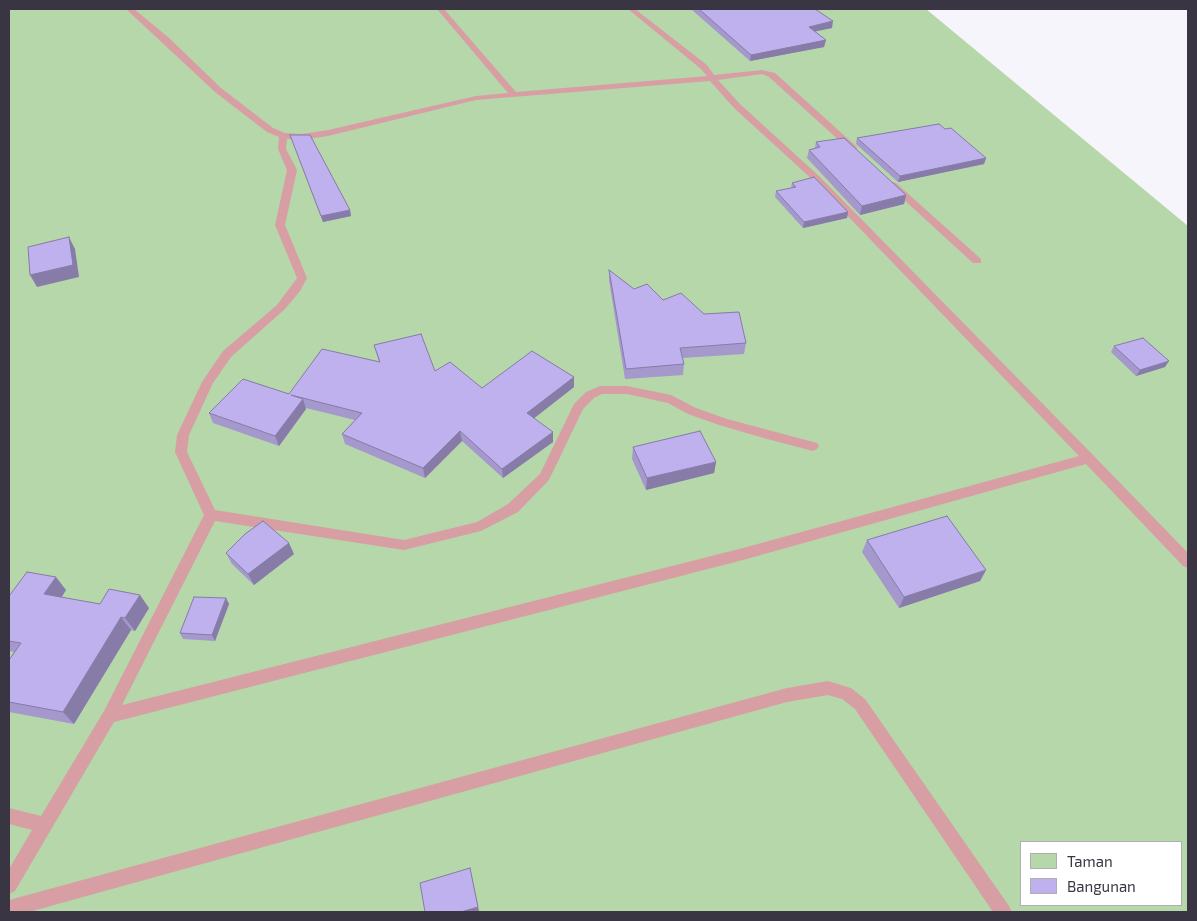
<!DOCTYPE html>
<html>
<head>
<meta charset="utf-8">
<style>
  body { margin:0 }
  #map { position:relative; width:1197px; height:921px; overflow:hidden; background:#f7f5fc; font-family:"Exo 2",sans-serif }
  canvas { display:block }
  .frame { position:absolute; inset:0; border:10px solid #393542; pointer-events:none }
  .legend { position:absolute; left:1020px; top:841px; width:162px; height:65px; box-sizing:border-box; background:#fff; border:1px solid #b0aeb3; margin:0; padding:6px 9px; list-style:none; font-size:15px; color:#393542 }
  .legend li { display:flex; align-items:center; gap:10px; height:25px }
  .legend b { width:25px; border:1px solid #b0aeb3 }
</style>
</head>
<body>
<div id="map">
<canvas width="1197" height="921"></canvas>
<div class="frame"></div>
<ul class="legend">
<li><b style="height:14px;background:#b6d7a9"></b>Taman</li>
<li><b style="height:14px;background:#bfb1ee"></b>Bangunan</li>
</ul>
</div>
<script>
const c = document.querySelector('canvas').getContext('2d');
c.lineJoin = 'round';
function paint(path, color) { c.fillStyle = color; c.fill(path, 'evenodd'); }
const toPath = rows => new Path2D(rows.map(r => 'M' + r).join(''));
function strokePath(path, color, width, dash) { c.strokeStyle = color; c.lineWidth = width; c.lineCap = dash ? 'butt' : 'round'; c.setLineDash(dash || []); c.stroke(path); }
paint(toPath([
  [9,9,926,9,1188,226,1188,912,9,912],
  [1021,842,1181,842,1181,905,1021,905]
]), '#b6d7a9');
paint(toPath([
  [126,9,134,9,168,37,221,88,273,128,285,133,302,134,328,130,476,96,508,93,437,9,444,9,516,92,707,76,701,69,628,9,635,9,707,65,714,75,762,70,775,73,857,147,857,151,851,151,769,77,762,74,718,80,740,104,820,177,1093,455,1188,553,1188,568,1183,566,1086,464,743,560,114,722,15,891,9,894,9,869,32,830,9,824,9,808,41,816,104,711,204,515,175,452,177,435,202,382,223,351,277,305,297,278,275,225,287,170,278,149,279,137,267,132,215,92,126,9],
  [710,81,734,108,814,181,1079,456,743,548,122,705,215,521,404,550,481,531,518,512,549,480,583,409,594,398,602,394,627,394,668,403,688,414,719,425,767,439,813,451,817,449,819,446,817,443,727,419,696,408,671,395,627,386,600,386,586,392,574,404,540,474,508,504,477,522,404,540,215,510,187,452,189,435,213,383,231,357,285,309,300,291,307,278,285,225,297,170,286,149,287,139,302,140,328,136,476,100,710,81],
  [893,182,896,183,981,259,981,263,973,263,890,187,890,183,893,182],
  [828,681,851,688,865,699,1009,906,1012,912,993,912,855,709,842,699,828,695,787,702,29,912,9,912,9,900,787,688,828,681]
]), '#d79fa4');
paint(toPath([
  [691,9,815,9,832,28,815,31,826,40,824,47,750,61],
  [945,129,986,158,984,164,898,182,856,144,857,138],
  [290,135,350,210,351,216,323,222],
  [816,142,906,195,904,204,860,215,807,158,809,150,815,148],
  [792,183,848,212,847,218,803,228,775,197,776,191,791,188],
  [609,270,634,289,704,314,746,343,744,354,682,358,684,364,683,375,625,379,609,280],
  [374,345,435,371,482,388,574,377,574,387,534,418,553,442,503,478,462,441,425,478,345,444,342,434,355,420,306,408,306,409,279,446,213,423,209,413,289,394,379,362],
  [1114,346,1165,367,1136,376,1111,352],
  [633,447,716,462,714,473,646,490,632,459],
  [867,540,986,570,980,581,899,608,862,552],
  [226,553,294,554,254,585,232,564],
  [66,590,61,597,100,604,149,608,135,631,131,630,74,724,9,712,9,660,14,652,9,651,9,596],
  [226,598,229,604,215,641,183,639,180,633]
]), '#a498cd');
paint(toPath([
  [833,21,832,28,808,33,809,27],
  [826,40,824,47,750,61,751,55],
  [986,158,984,164,898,182,900,176],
  [906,195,904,204,860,215,862,206],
  [350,210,351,216,323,222,321,216],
  [848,212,847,218,803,228,804,222],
  [69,237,75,249,79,277,37,287,30,275],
  [1169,361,1165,367,1136,376,1140,370],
  [574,377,574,387,528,423,527,413],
  [303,399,306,409,279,446,275,436],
  [460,431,462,441,425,478,423,468],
  [553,432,553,442,503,478,502,469],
  [716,462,714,473,646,490,647,478],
  [289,543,294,554,254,585,248,574],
  [986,570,980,581,899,608,904,597],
  [56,577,66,590,55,608,44,594],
  [140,595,149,608,135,631,125,618],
  [226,598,229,604,215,641,212,635],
  [121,617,131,630,74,724,63,712],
  [470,868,479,911,475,912,461,912]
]), '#867ca7');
const building = toPath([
  [699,9,815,9,833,21,809,27,826,40,751,55,699,9],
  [939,124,945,129,951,128,986,158,900,176,857,138,939,124],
  [290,135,310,135,350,210,321,216,290,135],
  [844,138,906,195,862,206,809,150,820,147,816,142,844,138],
  [814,177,848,212,804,222,776,191,796,187,792,183,814,177],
  [69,237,73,265,30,275,28,247,69,237],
  [609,270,634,289,647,284,663,300,681,293,704,314,739,312,746,343,680,348,684,364,626,369,609,270],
  [421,334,435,371,450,362,482,388,532,351,574,377,527,413,553,432,502,469,460,431,423,468,342,434,362,413,291,395,303,399,275,436,209,413,243,379,289,394,322,349,380,362,374,345,421,334],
  [1143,338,1169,361,1140,370,1114,346,1143,338],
  [700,431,716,462,647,478,633,447,700,431],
  [947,516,986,570,904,597,867,540,947,516],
  [263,521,289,543,248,574,226,553,245,534,263,521],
  [27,572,56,577,44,594,100,604,109,589,140,595,125,618,121,617,63,712,9,702,9,660,21,643,9,641,9,596,27,572],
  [194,597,226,598,212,635,180,633,194,597],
  [470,868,478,907,461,912,425,912,420,883,470,868]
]);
paint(building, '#bfb1ee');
strokePath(building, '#867ca7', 1);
</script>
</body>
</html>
